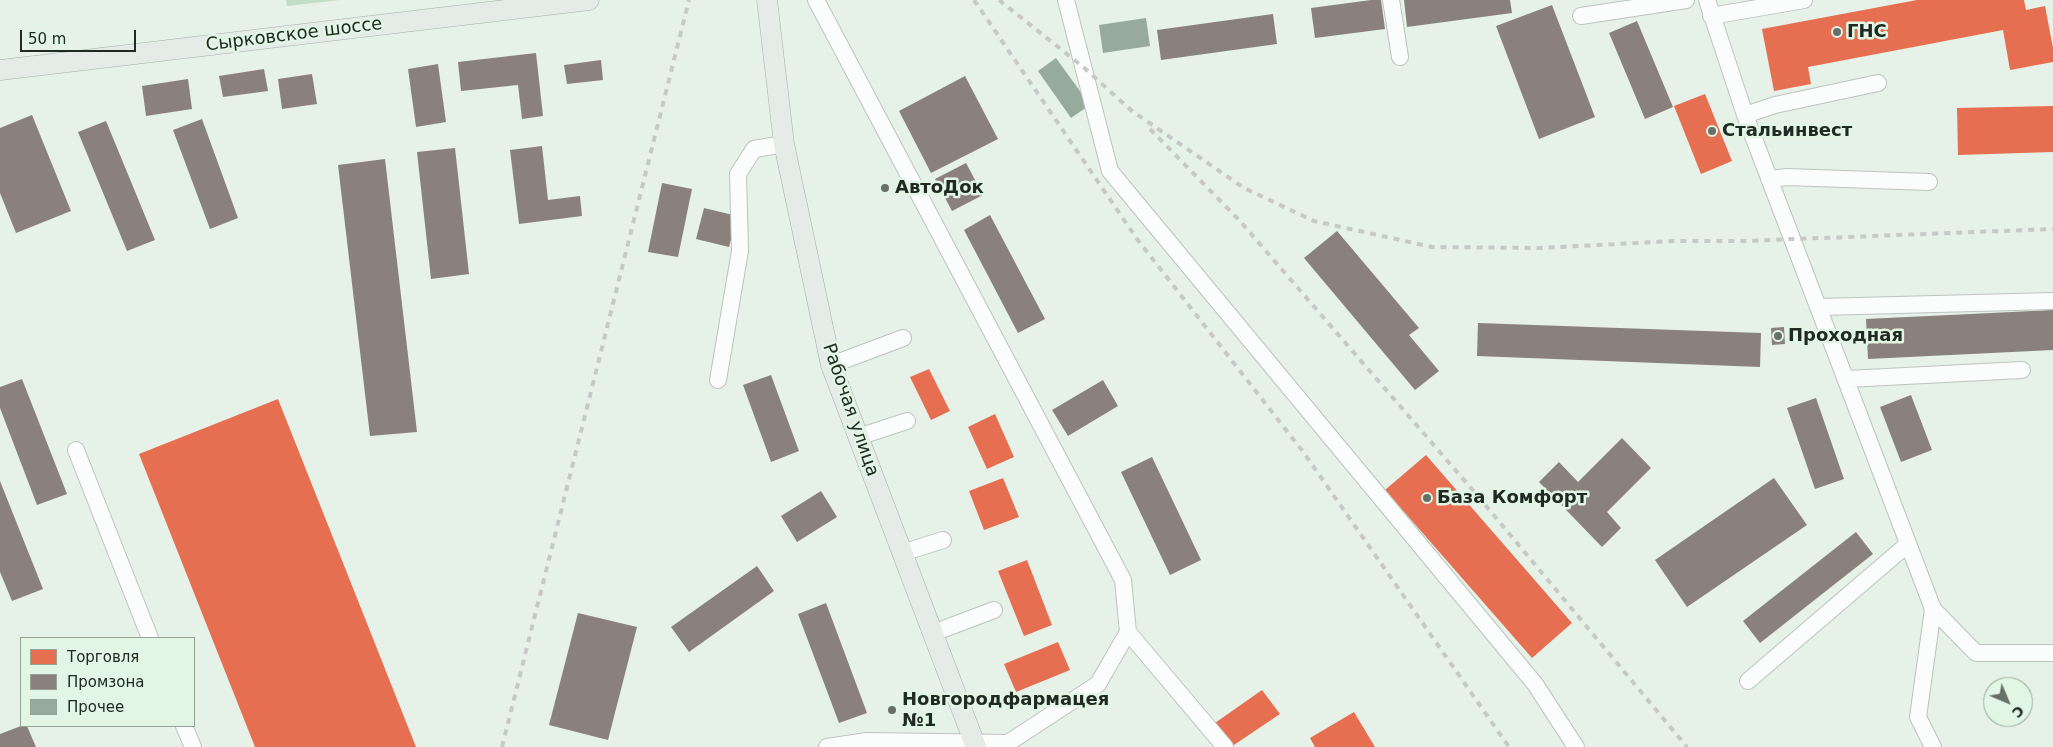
<!DOCTYPE html>
<html>
<head>
<meta charset="utf-8">
<style>
  body { margin:0 }
  #map { position:relative; width:2053px; height:747px; overflow:hidden; background:#e6f1e8; font-family:"DejaVu Sans",sans-serif }
  canvas { display:block }
  .legend { position:absolute; left:20px; top:637px; width:175px; height:90px; box-sizing:border-box; background:#e1f6e4; border:1px solid #94a497; margin:0; padding:6px 9px; list-style:none; font-size:15px; color:#212923 }
  .legend li { display:flex; align-items:center; gap:10px; height:25px }
  .legend b { width:25px; border:1px solid #94a497 }
  .north { position:absolute; left:1983px; top:677px; width:50px; height:50px; box-sizing:border-box; background:#e1f6e4; border:1px solid #94a497; border-radius:50%; rotate:135deg; font-size:14px; font-weight:700; line-height:20px; text-align:center; color:#212923 }
  .north::after { content:''; display:block; margin:auto; width:18px; height:22px; background:#666f68; clip-path:polygon(50% 0,100% 100%,50% 72%,0 100%) }
  .scale { position:absolute; left:20px; top:30px; width:116px; height:22px; box-sizing:border-box; border:2px solid #212923; border-top:0; padding-left:6px; font-size:15px; line-height:18px; white-space:nowrap; color:#212923; -webkit-text-stroke:4px #e1f6e4; paint-order:stroke }
</style>
</head>
<body>
<div id="map">
<canvas width="2053" height="747"></canvas>
<ul class="legend">
<li><b style="height:14px;background:#e76f51"></b>Торговля</li>
<li><b style="height:14px;background:#8a817c"></b>Промзона</li>
<li><b style="height:14px;background:#97ab9c"></b>Прочее</li>
</ul>
<div class="north">С</div>
<div class="scale">50 m</div>
</div>
<script>
const c = document.querySelector('canvas').getContext('2d');
c.lineJoin = 'round';
function paint(path, color) { c.fillStyle = color; c.fill(path, 'evenodd'); }
const toPath = rows => new Path2D(rows.map(r => 'M' + r).join(''));
function strokePath(path, color, width, dash) { c.strokeStyle = color; c.lineWidth = width; c.lineCap = dash ? 'butt' : 'round'; c.setLineDash(dash || []); c.stroke(path); }
function write(font, color, halo, rows, align = 'center') {
  c.font = font + ' "DejaVu Sans",sans-serif'; c.lineWidth = 5; c.setLineDash([]); c.textBaseline = 'middle'; c.strokeStyle = halo; c.fillStyle = color; for (const [text, x, y, turn = 0] of rows) {
    c.save(); c.translate(x, y); c.rotate((+turn || 0) * Math.PI / 180); c.textAlign = isNaN(turn) ? turn : align; if (halo) c.strokeText(text, 0, 0); c.fillText(text, 0, 0); c.restore();
  }
}
paint(toPath([
  [286,0,340,0,287,6]
]), '#bfdec4');
paint(toPath([
  [1917,0,2024,0,2026,10,2045,6,2053,48,2053,62,2010,70,2003,30,1808,67,1811,84,1774,91,1762,29],
  [1705,94,1732,161,1701,174,1674,106],
  [2053,106,2053,152,1958,155,1957,108],
  [929,369,950,411,931,420,910,377],
  [278,399,416,747,255,747,139,454],
  [995,414,1014,457,987,469,968,427],
  [1426,455,1572,623,1532,658,1385,490],
  [1003,478,1019,517,984,530,969,491],
  [1027,560,1052,625,1024,636,998,571],
  [1058,642,1070,670,1016,692,1004,664],
  [1262,690,1280,714,1231,747,1215,723],
  [1354,712,1375,747,1315,747,1310,738]
]), '#e76f51');
paint(toPath([
  [1371,0,1381,0,1385,29,1315,38,1311,8],
  [1404,0,1510,0,1512,13,1407,27],
  [1552,5,1595,117,1539,139,1496,26],
  [1273,14,1277,44,1161,60,1157,30],
  [1637,21,1673,107,1645,119,1609,33],
  [536,53,543,116,522,119,518,85,461,91,458,62],
  [601,60,603,80,567,84,564,65],
  [438,64,446,122,416,127,408,69],
  [264,69,268,91,223,97,219,76],
  [312,74,317,104,282,109,278,79],
  [965,76,998,139,931,173,899,111],
  [188,79,192,109,146,116,142,86],
  [32,115,71,211,16,233,0,193,0,128],
  [202,119,238,218,210,229,173,130],
  [106,121,155,240,127,251,78,132],
  [542,146,548,200,580,196,582,216,519,224,510,150],
  [455,148,469,274,431,279,417,152],
  [385,159,417,432,370,436,338,165],
  [966,163,983,195,952,211,935,179],
  [662,183,692,189,678,257,648,252],
  [704,208,737,216,729,247,696,239],
  [990,215,1045,319,1018,333,964,230],
  [1337,231,1419,328,1409,335,1439,371,1415,390,1304,258],
  [2053,310,2053,350,1868,359,1866,319],
  [1478,323,1761,333,1760,367,1477,356],
  [1784,327,1785,344,1772,345,1771,328],
  [771,375,799,451,771,462,743,385],
  [22,379,67,494,37,505,0,408,0,387],
  [1103,380,1118,406,1068,436,1052,410],
  [1911,395,1932,450,1901,462,1880,407],
  [1816,398,1844,479,1815,489,1787,408],
  [1622,438,1651,468,1607,512,1621,528,1602,547,1539,482,1559,462,1578,482],
  [1152,457,1201,560,1170,575,1121,472],
  [1774,478,1807,525,1687,607,1655,560],
  [0,481,43,589,12,601,0,572],
  [821,491,837,517,797,542,781,516],
  [1856,532,1873,554,1760,643,1743,621],
  [757,566,774,591,689,652,671,627],
  [826,603,867,713,839,723,798,614],
  [578,613,637,627,608,740,549,725],
  [21,726,27,726,36,747,0,747,0,734]
]), '#8a817c');
paint(toPath([
  [1146,18,1150,46,1103,53,1099,25],
  [1056,58,1090,105,1071,118,1038,71]
]), '#97ab9c');
const minor = toPath([
  [816,0,1123,580,1128,632,1098,684,1008,743,867,741,827,747],
  [1066,0,1110,171,1535,684,1576,747],
  [1391,0,1400,57],
  [1707,0,1745,115,1933,609,1976,653,2053,653],
  [1581,16,1686,0],
  [1711,16,1804,0],
  [1745,115,1775,105,1878,83],
  [1769,179,1787,177,1929,182],
  [1819,307,2053,301],
  [831,365,903,338],
  [1847,379,2022,370],
  [718,380,740,251,738,174,754,149,784,144],
  [858,437,907,421],
  [76,450,150,638],
  [902,553,943,540],
  [1933,609,1918,717,1933,747],
  [1128,632,1225,747],
  [933,633,994,610],
  [1748,681,1908,544],
  [184,726,193,747]
]);
const major = toPath([
  [767,0,784,144,831,365,976,747],
  [0,70,589,0]
]);
strokePath(minor, '#bcc4bd', 18);
strokePath(major, '#a3b0a5', 21);
strokePath(minor, '#fbfdfc', 16);
strokePath(major, '#e5ebe6', 20);
strokePath(toPath([
  [974,0,1137,239,1304,453,1509,747],
  [999,0,1082,66,1132,111,1244,188,1314,221,1432,247,1541,248,1674,241,1744,241,2053,229],
  [1150,129,1240,221,1477,495,1687,747],
  [502,747,689,0]
]), '#c7c9c7', 4, [6, 6]);
for (const [x, y, r, color] of [
  [1837,32,5,"#666f68"],
  [1712,131,5,"#666f68"],
  [885,188,5,"#666f68"],
  [1778,336,5,"#666f68"],
  [1427,498,5,"#666f68"],
  [892,710,5,"#666f68"]
]) { const dot = new Path2D(); dot.arc(x, y, r, 0, 2 * Math.PI); c.fillStyle = color; c.fill(dot); strokePath(dot, '#e1f6e4', 2); }
write('bold 18px', '#212923', '#e1f6e4', [
  ["ГНС",1847,32],
  ["Стальинвест",1722,131],
  ["АвтоДок",895,188],
  ["Проходная",1788,336],
  ["База Комфорт",1437,498],
  ["Новгородфармацея",902,700],
  ["№1",902,721]
], 'left');
write('18px', '#212923', '#e1f6e4', [
  ["Сырковское шоссе",294,35,-7],
  ["Рабочая улица",850,410,71]
]);
</script>
</body>
</html>
